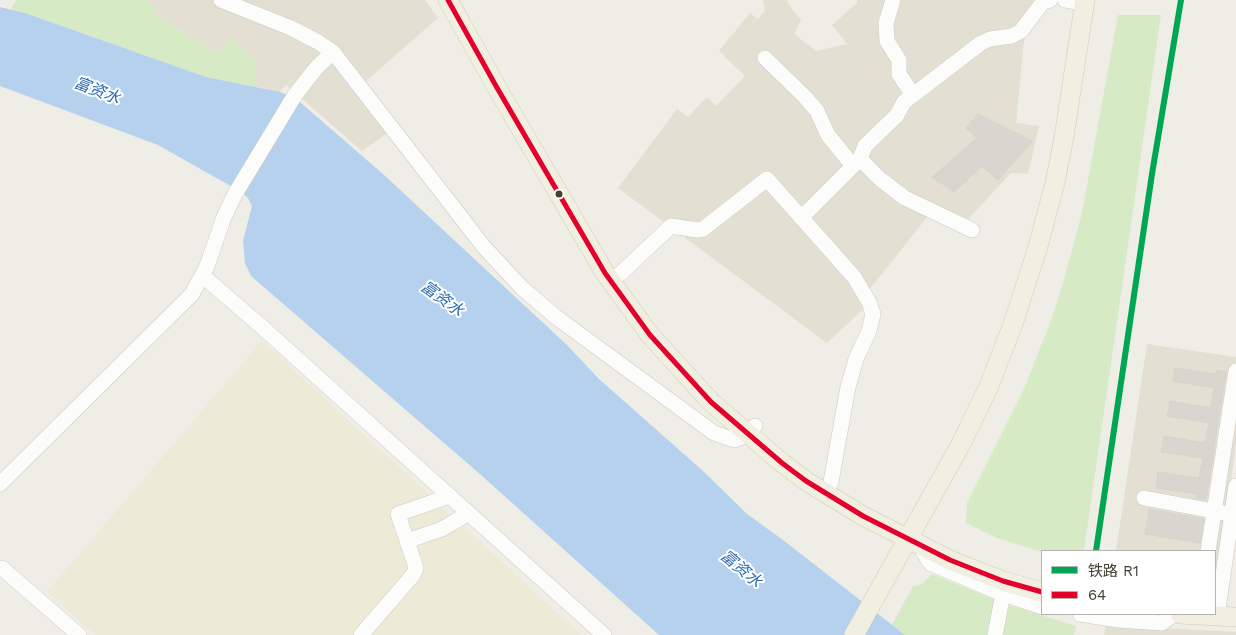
<!DOCTYPE html>
<html>
<head>
<meta charset="utf-8">
<style>
  body { margin:0 }
  #map { position:relative; width:1236px; height:635px; overflow:hidden; background:#eeede6; font-family:"Work Sans","Noto Sans SC",sans-serif }
  canvas { display:block }
  .legend { position:absolute; left:1041px; top:550px; width:175px; height:65px; box-sizing:border-box; background:#fff; border:1px solid #b4b3ad; margin:0; padding:6px 9px; list-style:none; font-size:15px; color:#444033 }
  .legend li { display:flex; align-items:center; gap:10px; height:25px }
  .legend b { width:25px; border:1px solid #b4b3ad }
</style>
</head>
<body>
<div id="map">
<canvas width="1236" height="635"></canvas>
<ul class="legend">
<li><b style="height:6px;background:#00a651"></b>铁路 R1</li>
<li><b style="height:6px;background:#e4002b"></b>64</li>
</ul>
</div>
<script>
const c = document.querySelector('canvas').getContext('2d');
c.lineJoin = 'round';
function paint(path, color) { c.fillStyle = color; c.fill(path, 'evenodd'); }
const toPath = rows => new Path2D(rows.map(r => 'M' + r).join(''));
function strokePath(path, color, width, dash) { c.strokeStyle = color; c.lineWidth = width; c.lineCap = dash ? 'butt' : 'round'; c.setLineDash(dash || []); c.stroke(path); }
function write(font, color, halo, rows, align = 'center') {
  c.font = font + ' "Work Sans","Noto Sans SC",sans-serif'; c.lineWidth = 4; c.setLineDash([]); c.textBaseline = 'middle'; c.strokeStyle = halo; c.fillStyle = color; for (const [text, x, y, turn = 0] of rows) {
    c.save(); c.translate(x, y); c.rotate((+turn || 0) * Math.PI / 180); c.textAlign = isNaN(turn) ? turn : align; if (halo) c.strokeText(text, 0, 0); c.fillText(text, 0, 0); c.restore();
  }
}
paint(toPath([
  [147,0,425,0,438,18,358,88,389,132,362,151,286,85,280,92,255,87,255,62,231,37,219,54,153,13],
  [763,0,787,0,788,4,801,20,794,34,816,51,847,44,832,25,857,3,857,0,1041,0,1024,41,1016,123,1039,126,1028,174,1011,173,959,229,928,216,869,290,872,301,827,343,618,188,677,109,688,117,707,97,716,106,745,76,719,51,750,13,758,19,765,11],
  [1147,344,1236,357,1236,443,1219,569,1215,576,1215,551,1116,551],
  [1106,625,1236,632,1236,635,1104,635]
]), '#e3e0d3');
paint(toPath([
  [262,341,581,635,96,635,47,592]
]), '#edead8');
paint(toPath([
  [16,0,147,0,157,8,153,13,219,54,231,37,256,62,255,87,206,77,28,14,11,10],
  [1118,15,1161,15,1084,551,1042,552,997,538,966,523,967,503,1024,389,1052,318,1063,283,1082,213],
  [932,574,1008,605,1076,626,1074,635,905,635,892,625,913,586,922,584]
]), '#d7eac6');
paint(toPath([
  [0,7,28,14,206,77,280,92,294,97,383,174,568,346,599,379,703,471,747,514,783,540,905,635,659,635,481,475,251,276,245,263,243,241,252,206,248,198,243,193,158,145,0,86]
]), '#b5d1ee');
const building = toPath([
  [978,114,1033,141,998,180,982,166,954,192,932,177,977,138,966,128,978,114],
  [1175,368,1216,374,1217,370,1226,372,1206,500,1196,498,1197,494,1156,488,1158,472,1199,478,1203,458,1161,452,1164,436,1205,443,1209,423,1167,416,1170,401,1211,408,1214,388,1173,381,1175,368],
  [1149,509,1204,519,1200,543,1145,534,1149,509]
]);
paint(building, '#d8d6cf');
strokePath(building, '#d7d4cc', 1);
const minor = toPath([
  [221,0,291,28,318,42,333,52,484,247,522,288,556,317,714,433,734,440,748,435,755,426],
  [893,0,886,23,887,41,899,60,899,74,913,95],
  [1065,0,1084,3],
  [765,58,805,97,817,111,828,135,853,166],
  [860,159,880,179,905,198,972,230],
  [801,218,860,159,865,146,897,115,904,102,981,43,990,39,1012,36,1021,31,1043,2,1050,0],
  [620,274,671,226,697,230,703,229,767,179,854,277,869,302,873,314,869,331,856,359,848,387,831,482],
  [203,276,262,327,604,635],
  [0,484,192,294,207,266,224,217,235,194,295,95,317,67,333,52],
  [1144,498,1224,513],
  [407,541,442,529,469,513],
  [920,546,930,563,1003,594,1042,607],
  [1208,551,1236,371],
  [2,568,79,635],
  [1080,614,1118,620,1162,623,1174,614],
  [1217,616,1236,486],
  [361,635,413,575,416,568,398,514,450,496],
  [995,635,1003,594]
]);
const major = toPath([
  [448,0,496,86,605,273,650,335,711,402,782,463,806,481,863,516,950,560,1003,581,1042,592],
  [1180,614,1236,617],
  [854,635,961,444,989,386,1013,324,1037,250,1055,183,1064,137,1085,0]
]);
strokePath(minor, '#cccbc4', 16);
strokePath(major, '#d1ccb3', 20);
strokePath(minor, '#fcfcfb', 15);
strokePath(major, '#f1eee2', 19);
strokePath(toPath([
  [448,0,496,86,605,273,650,335,711,402,782,463,806,481,863,516,950,560,1003,581,1042,592]
]), '#e4002b', 5);
strokePath(toPath([
  [1096,551,1152,174,1181,0]
]), '#00a651', 6);
for (const [x, y, r, color] of [
  [559,194,4.5,"#444033"]
]) { const dot = new Path2D(); dot.arc(x, y, r, 0, 2 * Math.PI); c.fillStyle = color; c.fill(dot); strokePath(dot, '#fff', 2); }
write('italic 16px', '#2b69b2', '#fff', [
  ["富资水",97,91,21],
  ["富资水",442,299,36],
  ["富资水",741,569,40]
]);
</script>
</body>
</html>
